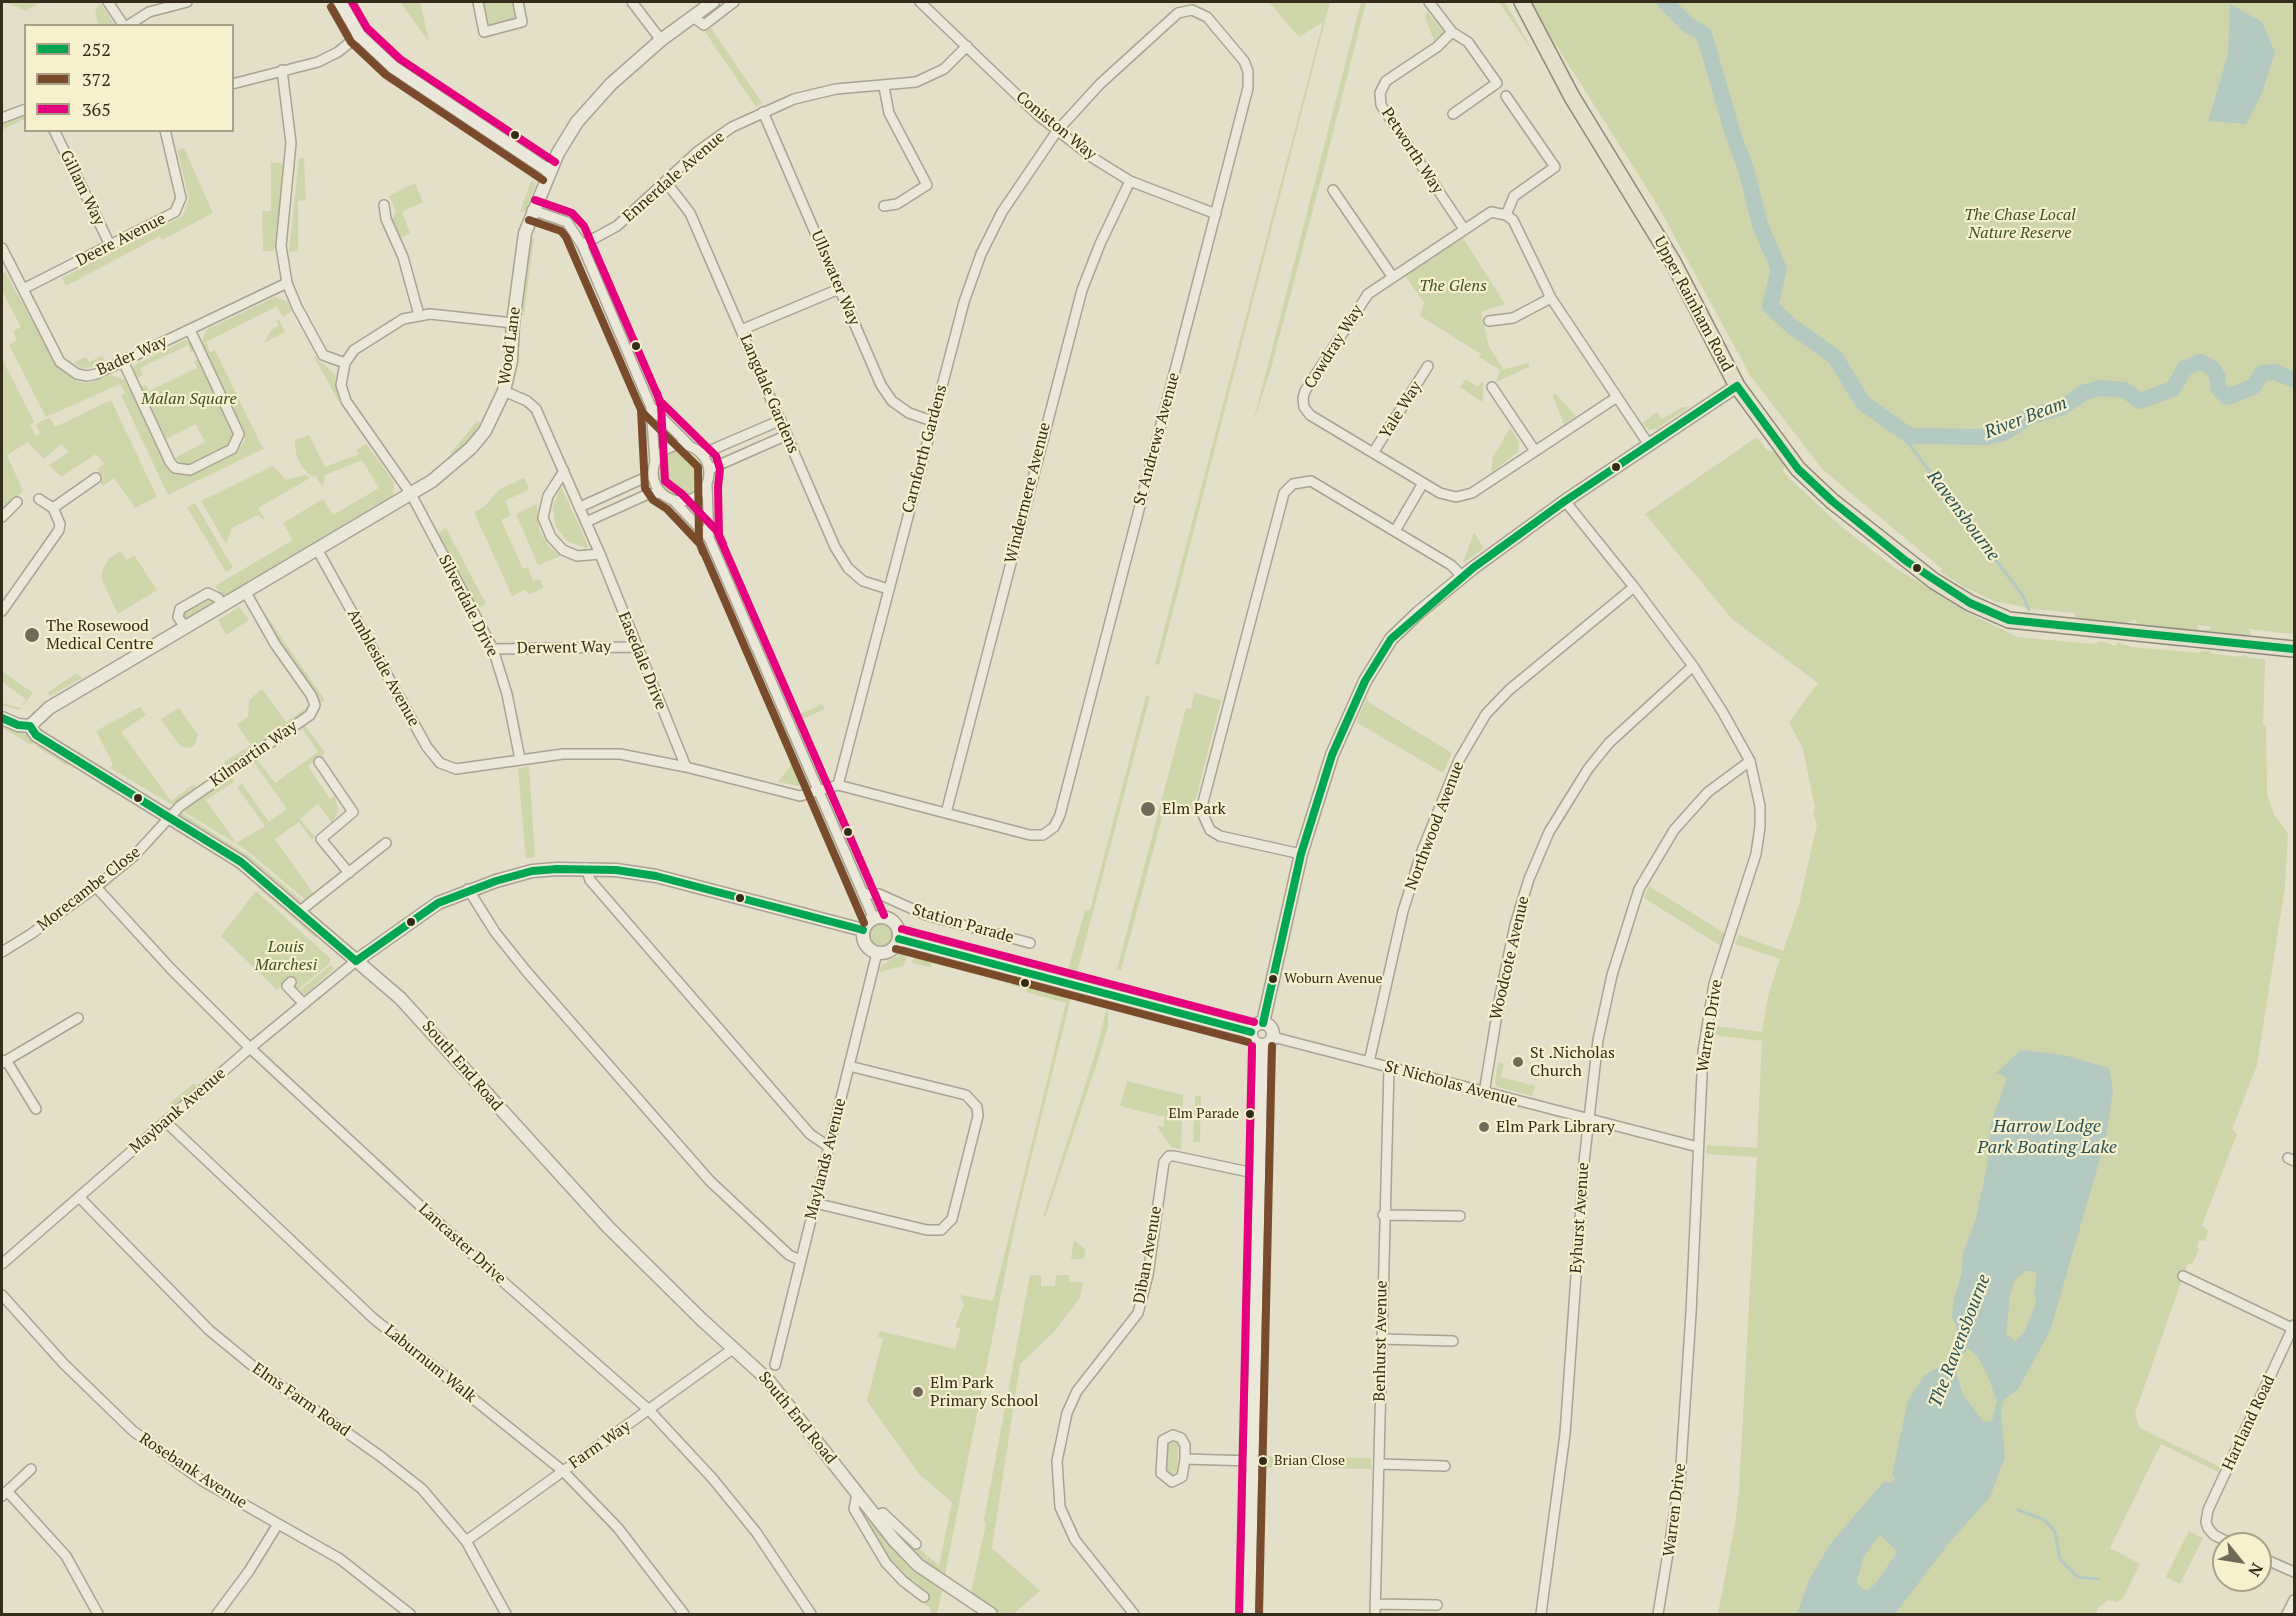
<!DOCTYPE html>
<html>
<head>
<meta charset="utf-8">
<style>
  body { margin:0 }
  #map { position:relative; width:2296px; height:1616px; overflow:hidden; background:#e3dfc8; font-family:"PT Serif",serif }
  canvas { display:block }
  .frame { position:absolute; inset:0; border:3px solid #352b1b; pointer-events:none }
  .legend { position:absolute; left:24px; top:24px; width:210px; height:108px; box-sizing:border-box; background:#f6f0cc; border:2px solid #a9a185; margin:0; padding:8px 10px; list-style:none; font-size:18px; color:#352b1b }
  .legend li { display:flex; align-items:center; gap:12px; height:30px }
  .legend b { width:30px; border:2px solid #a9a185 }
  .north { position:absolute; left:2212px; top:1532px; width:60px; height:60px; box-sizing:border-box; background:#f6f0cc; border:2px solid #a9a185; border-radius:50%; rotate:120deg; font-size:16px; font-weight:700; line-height:24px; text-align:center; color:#352b1b }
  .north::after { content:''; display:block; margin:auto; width:21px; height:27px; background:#726a58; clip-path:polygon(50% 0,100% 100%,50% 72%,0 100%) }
</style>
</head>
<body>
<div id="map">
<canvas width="2296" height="1616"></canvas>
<div class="frame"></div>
<ul class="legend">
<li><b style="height:8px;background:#00a651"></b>252</li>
<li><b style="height:8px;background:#7a4b2a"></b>372</li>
<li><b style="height:8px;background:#e5007d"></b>365</li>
</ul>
<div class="north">N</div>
</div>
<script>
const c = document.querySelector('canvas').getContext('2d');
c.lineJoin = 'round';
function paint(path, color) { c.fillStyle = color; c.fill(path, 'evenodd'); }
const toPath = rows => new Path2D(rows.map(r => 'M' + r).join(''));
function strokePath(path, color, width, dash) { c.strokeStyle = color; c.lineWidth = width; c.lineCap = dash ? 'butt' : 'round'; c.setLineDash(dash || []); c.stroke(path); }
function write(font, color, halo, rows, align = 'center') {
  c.font = font + ' "PT Serif",serif'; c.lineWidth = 4.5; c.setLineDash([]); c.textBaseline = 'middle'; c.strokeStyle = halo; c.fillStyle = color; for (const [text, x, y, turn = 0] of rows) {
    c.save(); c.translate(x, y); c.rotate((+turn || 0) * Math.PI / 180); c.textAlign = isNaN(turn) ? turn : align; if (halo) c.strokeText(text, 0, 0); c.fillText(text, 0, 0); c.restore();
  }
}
paint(toPath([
  [6,2,40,2,26,11],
  [400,2,420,2,429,42],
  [480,2,515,2,516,15,511,21,491,25,486,23],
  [1269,2,1330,2,1159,665,1155,664,1323,22,1299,37],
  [1361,2,1366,2,1324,168,1270,372,1253,423],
  [1499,2,1505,2,1535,55],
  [1529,2,2294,2,2294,634,2247,629,2251,632,2249,637,2202,634,2203,630,2211,629,2210,626,2197,625,2200,635,2173,632,2167,628,2161,630,2140,628,2135,619,2125,624,2091,622,2075,618,2075,613,2033,609,1994,601,1964,587,1941,572,1941,568,1823,470,1750,375,1657,204],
  [101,4,115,25,98,25,95,10],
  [1427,12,1444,32,1435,43,1425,17],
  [711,28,762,103,756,107,705,32],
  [25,113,25,119,2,130,2,122],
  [184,148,213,213,162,240,160,236,66,286,62,278,183,216,189,198,177,150],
  [299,158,304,158,306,200,298,201,298,251,289,252],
  [271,162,285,164,274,251,263,251,262,211,271,211],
  [531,181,536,183,525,212,520,212],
  [415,183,423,202,402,212,410,233,400,238,392,219,396,211,389,196],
  [546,219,568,231,582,261,565,234,555,227,545,226],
  [530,238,534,238,524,315,518,315],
  [1463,238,1505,304,1481,312,1489,347,1503,368,1501,370,1529,363,1529,367,1496,382,1500,370,1479,357,1481,354,1420,316,1424,303,1405,276],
  [5,272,54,360,65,372,78,382,89,383,111,375,125,380,167,466,180,475,188,476,236,453,245,440,244,431,202,342,206,330,275,297,287,301,292,311,283,317,277,306,206,342,210,352,215,350,262,447,265,448,168,495,121,395,125,393,120,384,46,417,9,345,17,340,13,331,21,327,2,291,2,274],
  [279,319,285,332,264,343,272,329,279,326,276,320],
  [187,339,195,350,191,352,188,345,140,368,143,375,137,378,133,368,135,365],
  [313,355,335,374,339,402],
  [102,356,105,361,94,367,82,368,73,363,86,357,89,362],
  [2,359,34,422,30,425,36,436,40,434,36,424,46,419,50,418,55,427,111,400,157,497,135,508,114,478,103,486,100,481,104,478,97,469,104,464,96,454,61,477,49,465,69,452,61,444,44,459,28,442,7,455,23,491,2,511],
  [199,359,235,433,227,448,194,463,184,465,175,458,205,442,196,424,166,439,141,387,146,385,149,391,197,368,194,361],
  [1466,379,1478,387,1482,381,1484,384,1482,402,1460,387],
  [1555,393,1576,416,1564,424,1553,396],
  [1683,407,1689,407,1658,428,1649,430,1642,423,1657,412,1662,419],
  [655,418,674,440,663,443,657,449],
  [477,421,481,423,471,438,453,457,450,454],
  [1510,428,1519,442,1518,452,1491,473,1493,457],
  [309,435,325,467,359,454,356,450,366,444,394,482,393,495,222,597,215,586,293,540,283,523,323,499,333,515,379,488,362,460,325,475,323,488,315,475,312,477,302,467,296,455,295,440],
  [1757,437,1768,451,1774,452,1785,461,1783,471,1789,478,1843,528,1894,567,1970,614,2018,637,2093,644,2101,641,2116,646,2117,642,2132,647,2200,653,2202,651,2209,651,2213,654,2242,657,2243,654,2250,658,2265,659,2263,725,2266,726,2267,795,2274,814,2288,834,2285,887,2257,1065,2232,1129,2237,1134,2202,1225,2208,1231,2205,1241,2199,1240,2197,1248,2199,1250,2192,1264,2188,1263,2135,1413,2140,1428,2220,1467,2218,1472,2161,1444,2110,1548,2140,1564,2123,1598,2117,1602,2108,1600,2098,1608,2096,1614,1718,1614,1735,1524,1739,1490,1757,1157,1706,1154,1707,1145,1757,1148,1762,1041,1713,1035,1714,1026,1762,1032,1768,996,1780,959,1735,944,1739,935,1783,951,1799,905,1817,824,1813,813,1815,808,1803,749,1789,722,1818,683,1732,619,1645,514],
  '658 473a22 22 0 1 1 44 0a22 22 0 1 1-44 0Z',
  [273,466,286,480,306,475,310,478,258,508,266,521,258,515,232,528,226,544,201,501],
  [524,478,529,489,505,501,511,515,501,520,523,569,528,567,533,581,540,579,543,588,530,594,524,590,512,596,474,512,484,507,500,489],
  [561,487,588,545,587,548,567,541,555,525,553,505],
  [703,498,703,527,686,506],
  [195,503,233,568,226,572,187,507],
  [537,504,539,530,549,547,561,556,538,565,516,514],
  [679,511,699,533,694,537,674,516],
  [446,528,486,604,478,608,438,533],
  [1474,533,1484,548,1463,563],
  [121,551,127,560,134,555,157,590,118,614,102,580,102,571,109,558],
  [211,598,213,603,185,619,182,614],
  [256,601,325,700,318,705,317,695,252,603],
  [239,607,249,620,226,635,218,620],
  [2,671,33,693,19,710,2,705,2,703,21,708,26,699,2,682],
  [77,673,82,678,50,696,47,693],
  [262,689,286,722,308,707,310,711,228,768,224,762,251,745,237,724,248,717,249,700],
  [1194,693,1221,700,1193,810,1166,803,1121,970,1117,969,1186,708,1191,709],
  [1146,696,1150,696,1076,976,1048,968,1050,965,1068,970,1085,910,1090,910],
  [1367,697,1368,702,1452,753,1443,773,1356,722],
  [822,704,825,709,798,721,796,716],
  [776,706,792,745,789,746,773,707],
  [140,707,146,715,121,732,171,801,194,784,198,790,176,807,110,768,113,764,96,731],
  [179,708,198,735,195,744,190,748,180,746,161,719],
  [2,724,27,734,34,741,32,745,2,728],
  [304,724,325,753,308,766,330,799,335,796,338,811,332,823,318,804,300,819,315,837,312,840,299,822,275,839,315,896,306,900,245,849,181,810,230,775,234,782,206,800,236,843,265,826,237,787,242,784,269,822,287,809,252,760,256,758,275,783,318,752,301,727],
  [39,743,69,763,67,766,36,746],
  [793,762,802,782,800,786,778,782],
  [529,766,535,857,526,858,518,769],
  [180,812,252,858,302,901,295,900,232,850,179,817],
  [261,885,319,935,316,938,258,888],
  [1649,886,1726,934,1721,946,1644,898],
  [256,891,331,959,329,964,291,995,281,986,277,990,221,936],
  '868 935a12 12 0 1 1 24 0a12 12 0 1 1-24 0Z',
  [933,936,982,948,981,951,932,939],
  [987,949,1045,964,1044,967,986,953],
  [904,952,909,952,903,966,879,972,882,965],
  [915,955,1009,979,1008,983,932,963,930,967,912,963],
  [331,965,334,968,305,995,300,990],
  [1012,982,1071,997,1016,1220,945,1574,924,1561,881,1515,939,1566,952,1502,920,1475,867,1401,883,1338,878,1337,880,1331,955,1349,961,1328,955,1327,964,1305,960,1295,993,1301,1066,1003,1026,992,1026,989,1011,985],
  [1108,1004,1108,1026,1100,1054,1046,1215,1043,1217,1096,1051],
  [1498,1062,1504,1064,1501,1077,1535,1086,1532,1096,1497,1087,1495,1082],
  [1127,1081,1183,1095,1181,1149,1171,1147,1157,1126,1163,1127,1165,1117,1120,1106],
  [194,1083,198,1088,174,1109,169,1104],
  [1195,1096,1201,1096,1200,1142,1193,1142],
  [1074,1240,1086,1250,1084,1259,1071,1259],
  [1030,1275,1041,1275,1041,1286,1055,1286,1056,1275,1069,1275,1069,1282,1083,1282,1080,1298,1054,1332,1020,1364,992,1548,1040,1591,1013,1614,1002,1614,971,1592,986,1524,984,1520],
  [1175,1441,1178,1445,1177,1471,1172,1475,1166,1471,1167,1445],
  [1263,1456,1371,1458,1371,1469,1262,1467],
  [869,1518,904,1561,942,1591,937,1614,930,1614,931,1609,924,1603,929,1593,913,1580,909,1581,887,1559,866,1521],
  [2189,1531,2203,1538,2180,1584,2166,1577]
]), '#ced5a9');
paint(toPath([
  [2230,4,2262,22,2275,52,2262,93,2246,124,2208,121,2228,54],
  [2021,1050,2064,1055,2109,1068,2113,1089,2106,1138,2050,1331,2018,1389,2004,1400,2001,1411,2005,1457,1990,1497,1949,1543,1895,1614,1797,1614,1809,1580,1831,1543,1879,1487,1885,1481,1891,1483,1895,1478,1892,1475,1908,1400,1924,1376,1946,1362,1955,1345,1957,1328,1952,1318,1954,1299,1962,1272,1963,1252,1975,1222,1987,1167,1990,1126,2007,1078,1996,1073],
  [2026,1271,2032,1271,2037,1274,2034,1292,2036,1303,2024,1333,2015,1341,2006,1334,2010,1296,2015,1279],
  [1968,1348,1978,1357,1987,1374,1997,1401,1992,1421,1984,1422,1963,1395,1954,1365],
  [1880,1535,1896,1550,1895,1555,1876,1583,1868,1590,1862,1589,1857,1581,1863,1558]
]), '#b4c9bf');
strokePath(toPath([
  [1894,424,2023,596,2029,610],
  [2018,1510,2045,1520,2055,1532,2060,1559,2078,1577,2098,1579]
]), '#b4c9bf', 3);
strokePath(toPath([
  [1665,2,1688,25,1704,34,1733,134,1746,169,1760,225,1779,269,1770,306,1790,325,1835,357,1863,403,1910,436,1987,437,2004,433,2028,417,2063,407,2085,392,2101,388,2125,390,2140,401,2173,389,2185,368,2201,362,2212,368,2218,377,2218,388,2227,397,2253,387,2262,373,2275,372,2294,380]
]), '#b4c9bf', 16);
const minor = toPath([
  [108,2,124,26],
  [478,2,484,32,522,22,518,2],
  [632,2,661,40],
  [920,2,1039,116,1093,158,1130,181,1216,214],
  [1429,2,1452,32,1437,47,1386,81,1380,93,1381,105,1464,229],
  [693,17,704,25,734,2],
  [127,26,149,12,187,2],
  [1452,32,1468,42,1497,83,1453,114],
  [282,70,291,143,281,246,287,283,297,307,323,355,345,363],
  [232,84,318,62,338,52,359,35],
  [884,87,889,113,927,185,897,204,884,206],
  [1506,96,1555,167,1514,196,1506,215],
  [763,112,881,385,892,401,909,413,932,421],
  [2,118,26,109],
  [54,130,110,245],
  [666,182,690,213,835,547,848,568,863,581,888,589],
  [1333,190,1392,276],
  [384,205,386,219,403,257,419,315],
  [532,210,567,222,582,245,651,407,655,463],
  [582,245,617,226,697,152,732,127,794,99,836,89,916,82,944,69,967,46],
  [2,248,60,362,77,374,87,376,96,374,287,283],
  [23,289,175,212,181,198,165,130],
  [1489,321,1513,318,1551,298],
  [513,323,430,314,403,319,354,350,345,363,341,385,346,401,411,494,493,649,507,694,520,759],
  [741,330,839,289],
  [123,361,170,462,175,468,190,470,232,449,239,434,190,330],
  [1492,387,1535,451],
  [504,391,527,401,536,409,600,554,686,767],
  [1617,397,1472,493,1456,497,1440,493,1310,415,1304,407,1303,398,1305,391,1368,294,1491,212,1506,215,1513,220,1551,298,1649,445],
  [651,407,689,445],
  '653 473a28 28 0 1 1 56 0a28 28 0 1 1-56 0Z',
  [1373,453,1428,366],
  [702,454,781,420],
  [710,469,787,435],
  [564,471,548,496,544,513,543,518,551,537,563,550,577,556,600,554],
  [707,486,709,538],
  [39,499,53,508],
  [674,501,709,538,874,919],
  [1565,501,1634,587,1693,666,1722,711,1750,761,1760,806,1760,827,1756,854,1714,984,1703,1052,1691,1313,1680,1480,1658,1614],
  [580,507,653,474],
  [2,517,17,502],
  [586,522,646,495,660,493],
  [1395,531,1423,483],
  [317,549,427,747,440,763,456,769,563,754,620,754,686,767,800,796,838,785,1030,835,1043,835,1054,827,1060,815,1248,88,1248,71,1244,61,1207,17,1192,10,1178,13,1100,84,1057,131,1002,212,981,254,964,302,838,785],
  [2,611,59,530,60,524,53,508,96,478],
  [185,627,178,617,180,609,208,593,218,598,223,605],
  [493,649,636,647],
  [319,762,353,812,321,839,349,873],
  [946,813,1082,290,1100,244,1130,181],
  [1301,854,1220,836,1210,830,1201,810,1284,493,1293,484,1311,481,1451,565,1462,576],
  [586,868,590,880,810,1134,829,1147],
  [96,887,172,970,250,1048,483,1264,649,1410,713,1479,756,1532,811,1614],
  [468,889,495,932,527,972,710,1181,789,1255,800,1260],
  [863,894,879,894,926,915,1030,943],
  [300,911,386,843],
  [2,952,31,934,96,887,135,855,180,806,310,715,315,705,311,695,275,644,245,591],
  [291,982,287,986,304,1004],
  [1273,1037,1698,1147],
  [6,1060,36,1109],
  [1369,1062,1403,911,1422,851,1459,760,1486,714,1509,690,1634,587],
  [2,1063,78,1018],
  [1484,1093,1500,996,1515,925,1529,879,1549,832,1588,769,1609,743,1693,666],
  [166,1122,374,1319,563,1471,618,1528,684,1614],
  [2288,1158,2294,1161],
  [79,1197,209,1330,254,1367,380,1456,422,1489,466,1541,506,1614],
  [815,1203,927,1230,941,1230,952,1219,978,1116,977,1107,966,1095,849,1066],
  [1383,1215,1460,1216],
  [2,1264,250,1048,356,961],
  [2183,1276,2294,1329],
  [2,1295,64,1364,133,1431,201,1480,340,1559,410,1614],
  [1381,1339,1453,1341],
  [775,1365,877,953],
  [1185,1459,1185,1445,1181,1438,1173,1435,1163,1440,1161,1473,1172,1482,1182,1477,1185,1459,1252,1461],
  [1379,1464,1445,1466],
  [7,1491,66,1556,98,1614],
  [857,1494,854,1509,886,1563,903,1581,924,1597],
  [2,1496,31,1469],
  [873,1516,883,1513,916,1544],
  [466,1541,734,1348],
  [2232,1544,2214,1535,2208,1528,2206,1522,2208,1510,2294,1325],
  [2260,1557,2294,1572],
  [1375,1604,1437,1605],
  [217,1614,249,1571,278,1524],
  [1134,1614,1075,1540,1060,1507,1057,1461,1067,1413,1077,1391,1138,1313,1148,1275,1164,1162,1169,1156,1174,1156,1258,1174],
  [1375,1614,1389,1068],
  [1541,1614,1565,1434,1584,1162,1598,1040,1612,975,1639,889,1674,830,1708,792,1750,761],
  [2287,1614,2294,1600]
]);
const tertiary = toPath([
  [340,2,359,35,393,67,549,171],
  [2,718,18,725,30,726,36,735,241,862,400,998,608,1227,701,1319,768,1380,894,1540,918,1565,991,1614],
  [30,726,49,708,432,481,471,448,485,431,504,391,511,361,513,323,525,233,558,153,577,122,611,84,661,40,713,2],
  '863 935a18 18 0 1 1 36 0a18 18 0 1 1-36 0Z',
  [899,939,1251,1032],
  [356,961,438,903,496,881,532,871,557,869,616,870,656,876,863,930],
  '1251 1034a11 11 0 1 1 22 0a11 11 0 1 1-22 0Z',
  [1263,1023,1301,854,1332,755,1365,681,1391,639,1418,613,1473,568,1565,501,1737,386],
  [1249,1614,1262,1046]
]);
const primary = toPath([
  [1522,2,1572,97,1673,262,1737,386,1798,469,1832,501,1934,581,1970,603,2009,620,2294,649]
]);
strokePath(minor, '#a7a292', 12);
strokePath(tertiary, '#a7a292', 15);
strokePath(primary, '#8d8879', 18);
strokePath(minor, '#ebe8da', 9);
strokePath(tertiary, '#ebe8da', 12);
strokePath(primary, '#e3dfcb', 15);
strokePath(toPath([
  [1737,386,1798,469,1832,501,1906,561,1970,603,2009,620,2294,649],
  [2,718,18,725,30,726,36,735,241,862,356,961],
  [899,939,1251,1032],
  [356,961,438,903,496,881,532,871,557,869,616,870,656,876,863,930],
  [1263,1023,1301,854,1332,755,1365,681,1391,639,1473,568,1565,501,1737,386]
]), '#00a651', 8);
strokePath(toPath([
  [331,7,351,42,386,75,543,180],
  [529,220,561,231,566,237,642,412,698,467,699,541,864,923],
  [637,401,641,409,645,488,653,500,667,509,700,544,703,552],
  [896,949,1248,1042],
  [1259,1614,1272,1046]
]), '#7a4b2a', 8);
strokePath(toPath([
  [352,2,367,28,400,59,555,162],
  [535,200,572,213,584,226,660,401,716,456,720,469,718,487,719,536,884,915],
  [657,393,661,406,665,481,682,494,717,531,723,544],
  [902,929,1254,1022],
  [1239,1614,1252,1046]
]), '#e5007d', 8);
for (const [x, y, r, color] of [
  [515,135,5,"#352b1b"],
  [636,346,5,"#352b1b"],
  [1616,467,5,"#352b1b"],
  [1917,568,5,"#352b1b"],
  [32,635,8,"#726a58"],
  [138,798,5,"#352b1b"],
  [1148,809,8,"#726a58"],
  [848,832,5,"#352b1b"],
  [740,898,5,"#352b1b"],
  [411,922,5,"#352b1b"],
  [1273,979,5,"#352b1b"],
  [1025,983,5,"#352b1b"],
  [1518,1062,6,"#726a58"],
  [1250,1114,5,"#352b1b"],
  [1484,1127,6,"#726a58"],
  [918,1392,6,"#726a58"],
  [1263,1461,5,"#352b1b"]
]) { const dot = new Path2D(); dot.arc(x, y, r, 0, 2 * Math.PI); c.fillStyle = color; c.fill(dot); strokePath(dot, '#f6f0cc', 2); }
write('14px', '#352b1b', '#f6f0cc', [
  ["Woburn Avenue",1284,979],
  ["Elm Parade",1239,1114,"right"],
  ["Brian Close",1274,1461]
], 'left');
write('16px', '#352b1b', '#f6f0cc', [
  ["Coniston Way",1056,126,39],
  ["Petworth Way",1412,151,57],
  ["Ennerdale Avenue",674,177,-41],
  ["Gillam Way",82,188,64],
  ["Deere Avenue",121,240,-27],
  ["Ullswater Way",835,278,67],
  ["Upper Rainham Road",1693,304,62],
  ["Wood Lane",510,346,-82],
  ["Cowdray Way",1334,347,-58],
  ["Bader Way",132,356,-24],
  ["Langdale Gardens",769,394,67],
  ["Yale Way",1401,410,-58],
  ["St Andrews Avenue",1157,439,-75],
  ["Carnforth Gardens",925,449,-75],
  ["Windermere Avenue",1028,493,-76],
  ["Silverdale Drive",468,606,63],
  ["Derwent Way",564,648,-1],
  ["Easedale Drive",642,661,68],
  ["Ambleside Avenue",383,668,61],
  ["Kilmartin Way",254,754,-35],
  ["Northwood Avenue",1435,826,-69],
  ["Morecambe Close",89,889,-38],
  ["Station Parade",963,924,16],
  ["Woodcote Avenue",1510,958,-77],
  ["Warren Drive",1710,1026,-81],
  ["South End Road",462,1066,49],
  ["St Nicholas Avenue",1451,1084,15],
  ["Maybank Avenue",178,1111,-41],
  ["Maylands Avenue",826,1159,-76],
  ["Eyhurst Avenue",1580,1218,-86],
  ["Lancaster Drive",462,1244,42],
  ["Diban Avenue",1148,1255,-80],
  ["Benhurst Avenue",1381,1341,-89],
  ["Laburnum Walk",430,1364,39],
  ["Elms Farm Road",301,1400,35],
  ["South End Road",797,1418,51],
  ["Hartland Road",2249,1423,-65],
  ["Farm Way",600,1445,-35],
  ["Rosebank Avenue",193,1471,33],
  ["Warren Drive",1675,1510,-83]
]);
write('italic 16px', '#3e5221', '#f6f0cc', [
  ["The Chase Local",2020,215],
  ["Nature Reserve",2020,233],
  ["The Glens",1453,286],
  ["Malan Square",189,399],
  ["Louis",286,947],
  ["Marchesi",286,965]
]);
write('16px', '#352b1b', '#f6f0cc', [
  ["The Rosewood",46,626],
  ["Medical Centre",46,644],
  ["Elm Park",1162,809],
  ["St .Nicholas",1530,1053],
  ["Church",1530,1071],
  ["Elm Park Library",1496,1127],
  ["Elm Park",930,1383],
  ["Primary School",930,1401]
], 'left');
write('italic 18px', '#295256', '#f6f0cc', [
  ["River Beam",2026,418,-21],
  ["Ravensbourne",1963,516,53],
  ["Harrow Lodge",2047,1127],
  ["Park Boating Lake",2047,1148],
  ["The Ravensbourne",1960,1341,-69]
]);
</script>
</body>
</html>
